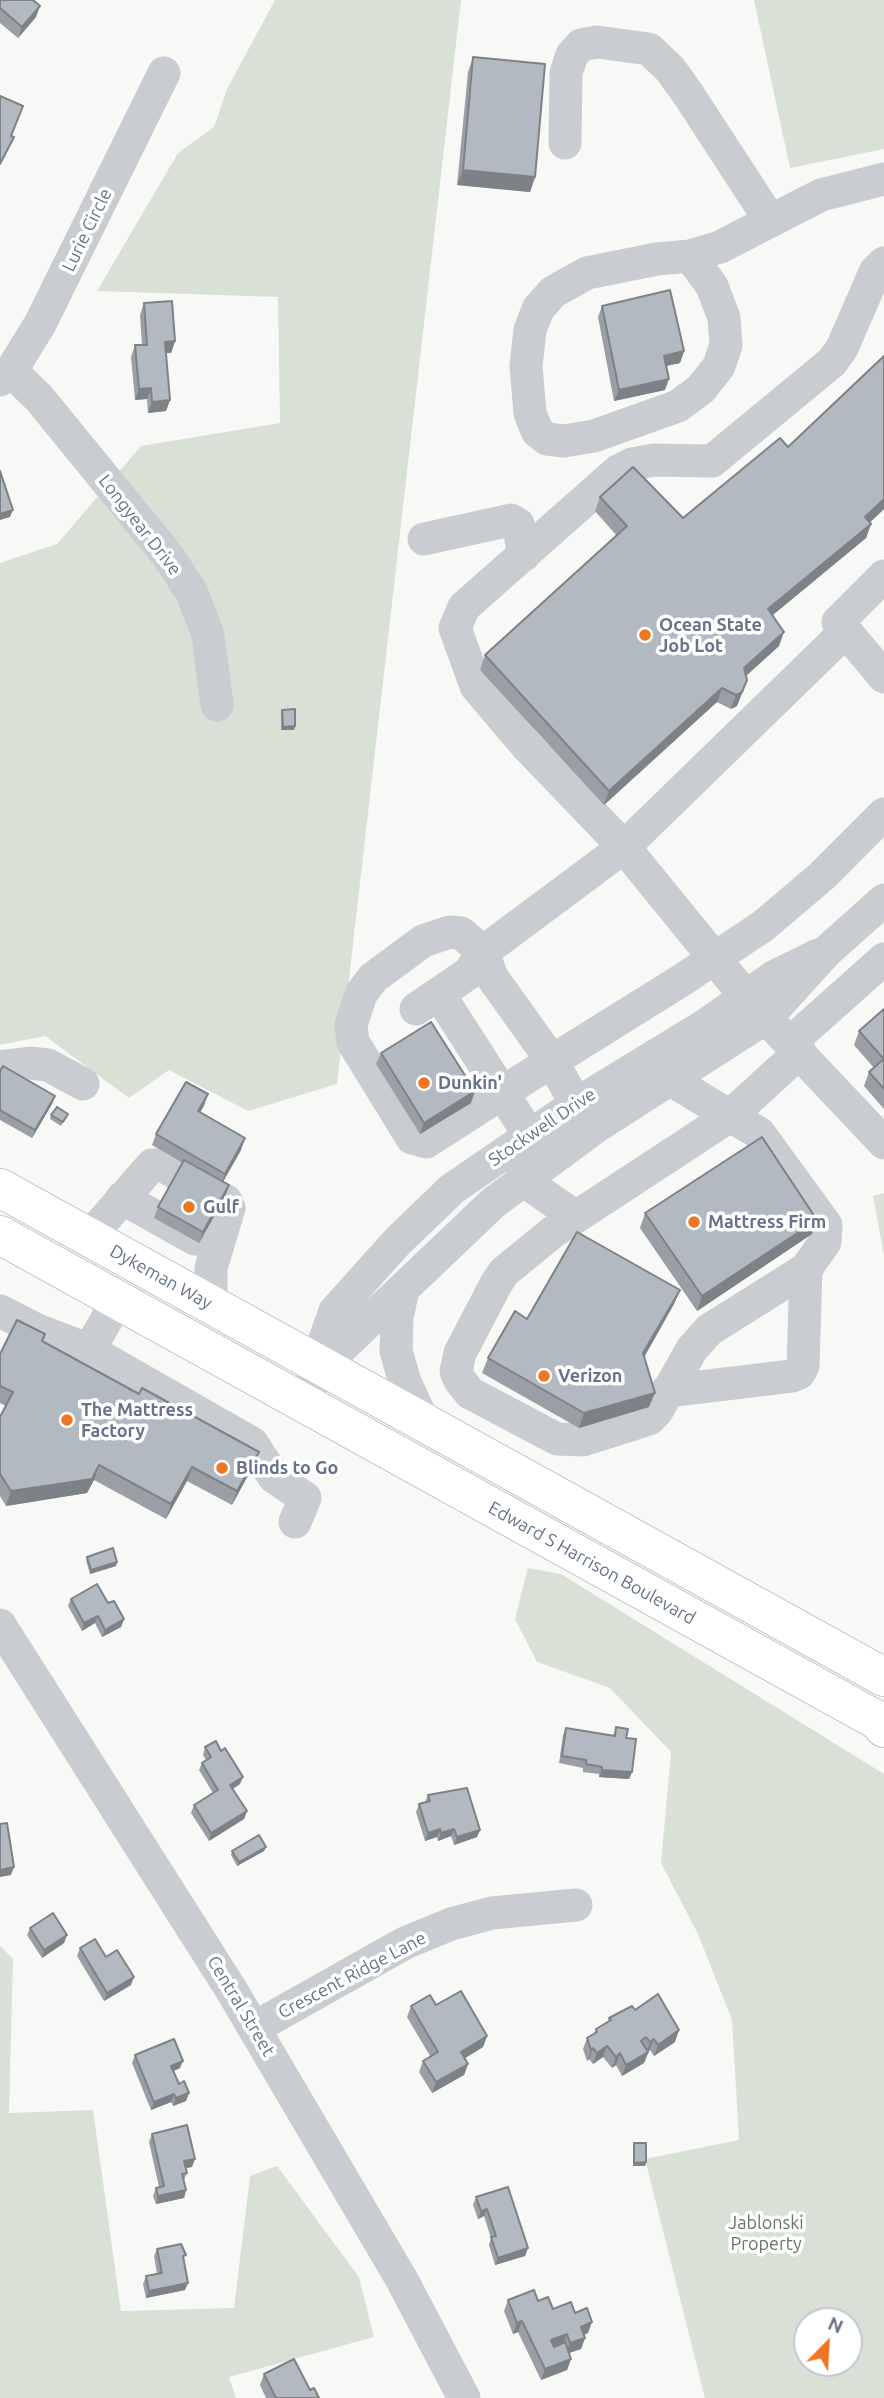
<!DOCTYPE html>
<html>
<head>
<meta charset="utf-8">
<style>
  body { margin:0 }
  #map { position:relative; width:884px; height:2398px; overflow:hidden; background:#f8f9f6; font-family:Ubuntu,sans-serif }
  canvas { display:block }
  .north { position:absolute; left:793px; top:2307px; width:70px; height:70px; box-sizing:border-box; background:#fff; border:2px solid #c2c7d0; border-radius:50%; rotate:24deg; font-size:19px; font-weight:700; line-height:28px; text-align:center; color:#667389 }
  .north::after { content:''; display:block; margin:auto; width:24px; height:32px; background:#ef7620; clip-path:polygon(50% 0,100% 100%,50% 72%,0 100%) }
</style>
</head>
<body>
<div id="map">
<canvas width="884" height="2398"></canvas>
<div class="north">N</div>
</div>
<script>
const c = document.querySelector('canvas').getContext('2d');
c.lineJoin = 'round';
function paint(path, color) { c.fillStyle = color; c.fill(path, 'evenodd'); }
const toPath = rows => new Path2D(rows.map(r => 'M' + r).join(''));
function strokePath(path, color, width, dash) { c.strokeStyle = color; c.lineWidth = width; c.lineCap = dash ? 'butt' : 'round'; c.setLineDash(dash || []); c.stroke(path); }
function write(font, color, halo, rows, align = 'center') {
  c.font = font + ' Ubuntu,sans-serif'; c.lineWidth = 7; c.setLineDash([]); c.textBaseline = 'middle'; c.strokeStyle = halo; c.fillStyle = color; for (const [text, x, y, turn = 0] of rows) {
    c.save(); c.translate(x, y); c.rotate((+turn || 0) * Math.PI / 180); c.textAlign = isNaN(turn) ? turn : align; if (halo) c.strokeText(text, 0, 0); c.fillText(text, 0, 0); c.restore();
  }
}
paint(toPath([
  [275,0,461,0,337,1084,248,1111,169,1070,129,1098,45,1036,0,1045,0,563,57,544,141,446,280,423,278,297,97,291,178,153,214,127,227,89],
  [754,0,884,0,884,149,790,168],
  [884,1193,884,1255,873,1196],
  [528,1568,561,1574,884,1774,884,2398,705,2398,645,2159,739,2140,732,2020,698,1934,661,1863,671,1752,610,1688,537,1662,515,1619],
  [807,2321,849,2321,849,2363,807,2363],
  [0,1946,13,1959,9,2113,93,2110,121,2311,234,2308,250,2176,277,2166,359,2277,374,2337,229,2377,236,2398,0,2398]
]), '#d9e1d7');
const major = toPath([
  [0,1188,884,1677],
  [0,1235,884,1724]
]);
const highway = toPath([
  [876,1719,884,1728]
]);
strokePath(major, '#bcbfc4', 40);
strokePath(highway, '#bbbec2', 40);
strokePath(toPath([
  [565,143,566,73,572,55,581,45,597,42,649,49,670,69,688,94,770,220],
  [690,256,712,286,724,318,726,345,719,366,701,389,678,406,594,436,564,441,547,439,537,431,530,413,526,366,530,330,538,309,553,292,587,273,657,259,690,256,720,247,821,195,884,179],
  [884,263,875,272,842,348,832,362,712,461,654,460,632,464,618,471,464,607,455,628,476,686,526,745,624,847,746,997,884,1143],
  [11,371,39,398,168,556,192,593,208,635,217,705],
  [0,380,11,371,40,324,164,73],
  [424,539,511,520,518,524,524,555],
  [884,576,838,622,884,677],
  [439,994,530,1136],
  [416,1009,469,973,483,952,624,847,844,633],
  [791,1042,884,959],
  [654,1056,671,1080,730,1116,759,1133,826,1225,825,1242,806,1269,709,1330,692,1349,657,1411,649,1419,583,1440,557,1439,470,1393,459,1379,456,1371,460,1353,496,1284,504,1272,553,1232,730,1116,800,1052],
  [0,1067,30,1063,48,1065,83,1084],
  [576,1104,552,1061,492,977,483,952,461,933,450,932,423,941,373,978,361,994,351,1025,353,1042,412,1138,426,1142,552,1061,682,980,763,926,822,876,884,814],
  [521,1179,576,1217],
  [122,1198,195,1239],
  [89,1237,152,1165,162,1165,226,1201,229,1208,211,1268,211,1304],
  [403,1290,397,1317,396,1351,405,1382,422,1419],
  [0,1311,37,1330,89,1350,118,1300],
  [89,1350,252,1443,274,1477,305,1498,295,1522],
  [322,1366,325,1339,335,1311,397,1242,452,1189,576,1104,707,1024,775,976,818,955],
  [667,1391,792,1376,799,1373,803,1366,806,1269],
  [301,1402,322,1366,493,1203,597,1126,767,1017,827,951,884,900],
  [0,1625,232,1991,402,2280,464,2398],
  [254,2028,405,1943,451,1924,492,1913,576,1905]
]), '#c9ccd0', 33);
strokePath(major, '#fff', 38);
strokePath(highway, '#fff', 38);
paint(toPath([
  [0,0,36,17,18,38,0,23],
  [473,57,535,177,530,192,457,185,468,72],
  [144,303,175,341,171,353,166,353,170,400,166,411,148,413,147,399,135,400,131,357,135,345,142,345,140,315],
  [602,306,684,351,680,363,666,366,665,390,614,401,598,317],
  [884,356,884,509,870,522,871,524,866,538,773,615,779,646,746,676,747,680,737,706,731,709,717,702,604,805,480,670,485,655,617,536,595,511,600,497,683,518,788,447],
  [282,710,295,726,294,730,281,730,281,714],
  [884,1009,884,1109,864,1086,869,1072,874,1068,854,1045,859,1031],
  [381,1053,471,1103,420,1134,376,1064],
  [0,1071,55,1096,52,1104,32,1138,0,1120],
  [208,1094,200,1112,241,1150,223,1182,225,1197,199,1243,154,1218,158,1207,183,1163,152,1145,156,1134],
  [68,1114,61,1126,50,1119,51,1115],
  [645,1213,812,1234,697,1311,640,1228],
  [680,1290,674,1304,644,1357,649,1407,579,1428,482,1373,488,1358,527,1319],
  [42,1342,139,1394,259,1452,253,1466,232,1505,187,1481,166,1519,94,1480,87,1493,6,1506,0,1496,0,1417,6,1406,0,1403,0,1354],
  [87,1557,117,1562,116,1566,90,1574,86,1560],
  [71,1599,108,1603,124,1619,121,1627,102,1637,95,1623,82,1631,68,1606],
  [616,1727,626,1738,632,1772,629,1779,599,1777,599,1774,583,1772,583,1768,559,1763,563,1735,566,1728,613,1736],
  [205,1747,240,1784,233,1789,247,1811,244,1819,209,1841,191,1813,194,1805,213,1793,199,1770,202,1763,206,1760,203,1755],
  [428,1795,480,1830,477,1837,454,1845,451,1836,438,1841,437,1837,425,1841,416,1812,419,1804,425,1802],
  [266,1847,264,1851,237,1866,231,1855,232,1851],
  [30,1928,67,1935,64,1943,42,1958,27,1935],
  [80,1948,106,1957,131,1985,104,2001,77,1956],
  [436,2005,487,2036,483,2047,465,2058,468,2064,464,2075,432,2093,419,2072,423,2061,430,2056,407,2017,411,2006],
  [635,2010,675,2042,654,2056,650,2050,648,2052,644,2063,622,2076,616,2065,612,2068,603,2057,593,2064,589,2059,587,2061,583,2049,587,2038,594,2034,596,2029,608,2022,609,2018],
  [135,2055,180,2068,174,2071,179,2084,189,2093,186,2101,173,2106,171,2102,151,2110,132,2063],
  [152,2134,192,2167,185,2168,187,2173,184,2180,186,2190,184,2198,156,2204,153,2196,156,2188,159,2187,149,2142],
  [634,2143,646,2162,645,2166,633,2166,633,2147],
  [476,2197,528,2248,525,2256,495,2265,489,2245,491,2238,484,2216,478,2219,473,2205],
  [157,2249,184,2262,185,2290,146,2298,143,2284,146,2276,157,2274,154,2256],
  [508,2300,538,2301,553,2309,575,2313,588,2333,584,2335,585,2338,581,2349,569,2353,571,2359,567,2370,541,2380,518,2332,513,2334,504,2311],
  [264,2374,310,2390,319,2398,266,2398,260,2385]
]), '#9a9fa5');
paint(toPath([
  [40,6,36,17,18,38,22,27],
  [463,170,535,177,530,192,457,185],
  [175,341,171,353,161,353,165,342],
  [684,351,680,363,660,367,664,356],
  [669,379,665,390,614,401,619,390],
  [151,388,147,399,135,400,139,389],
  [170,400,166,411,148,413,152,402],
  [884,499,884,509,860,532,865,517],
  [13,510,10,517,0,520,0,514],
  [871,524,866,538,763,623,768,609],
  [784,632,779,646,738,683,744,668],
  [747,680,737,706,731,709,736,695],
  [722,688,717,702,604,805,609,791],
  [295,726,294,730,281,730,283,727],
  [475,1091,471,1103,420,1134,424,1123],
  [208,1094,204,1106,194,1122,198,1111],
  [55,1096,52,1104,32,1138,35,1130],
  [245,1138,241,1150,221,1185,225,1174],
  [229,1185,225,1197,199,1243,203,1232],
  [817,1220,812,1234,697,1311,702,1296],
  [680,1290,674,1304,638,1368,643,1353],
  [655,1393,649,1407,579,1428,584,1413],
  [259,1452,253,1466,232,1505,237,1491],
  [99,1465,94,1480,87,1493,6,1506,11,1491],
  [192,1467,187,1481,166,1519,171,1504],
  [117,1562,116,1566,90,1574,91,1570],
  [98,1616,95,1623,82,1631,84,1623],
  [124,1619,121,1627,102,1637,105,1630],
  [602,1770,632,1772,629,1779,599,1777],
  [243,1777,240,1784,227,1792,230,1785],
  [247,1811,244,1819,209,1841,211,1833],
  [440,1829,437,1837,425,1841,428,1833],
  [454,1829,451,1836,438,1841,441,1833],
  [480,1830,477,1837,454,1845,457,1837],
  [266,1847,264,1851,237,1866,239,1862],
  [14,1867,11,1875,0,1877,0,1870],
  [67,1935,64,1943,42,1958,44,1950],
  [134,1977,131,1985,104,2001,107,1993],
  [679,2030,675,2042,654,2056,658,2045],
  [487,2036,483,2047,457,2063,461,2052],
  [654,2039,644,2063,622,2076,626,2065,646,2053,650,2042],
  [607,2046,603,2057,593,2064,597,2053],
  [593,2048,589,2059,587,2061,591,2050],
  [620,2053,616,2065,612,2068,616,2057],
  [183,2061,180,2068,168,2073,171,2066],
  [468,2064,464,2075,432,2093,436,2082],
  [189,2093,186,2101,173,2106,176,2098],
  [174,2094,171,2102,151,2110,154,2102],
  [195,2159,192,2167,181,2169,184,2161],
  [646,2162,645,2166,633,2166,634,2163],
  [186,2190,184,2198,156,2204,158,2196],
  [487,2209,484,2216,478,2219,481,2211],
  [528,2248,525,2256,495,2265,498,2258],
  [188,2283,185,2290,146,2298,149,2291],
  [522,2321,518,2332,513,2334,517,2323],
  [592,2322,588,2333,577,2338,581,2327],
  [567,2334,563,2346,547,2352,551,2340],
  [585,2338,581,2349,566,2354,570,2343],
  [571,2359,567,2370,541,2380,545,2369]
]), '#7d8286');
const building = toPath([
  [0,0,33,0,40,6,22,27,0,8,0,0],
  [473,57,545,64,535,177,463,170,473,57],
  [0,96,23,106,11,136,14,137,0,164,0,96],
  [670,290,684,351,664,356,669,379,619,390,602,306,670,290],
  [172,301,175,341,165,342,170,400,152,402,151,388,139,389,135,345,147,345,144,303,172,301],
  [884,356,884,499,865,517,871,524,768,609,784,632,744,668,747,680,742,692,736,695,722,688,609,791,485,655,627,526,600,497,633,467,683,518,780,438,788,447,884,356],
  [0,471,13,510,0,514,0,471],
  [295,709,295,726,283,727,282,710,295,709],
  [884,1009,884,1089,869,1072,884,1059,859,1031,884,1009],
  [431,1022,475,1091,424,1123,381,1053,431,1022],
  [3,1066,55,1096,35,1130,0,1110,0,1071,3,1066],
  [186,1082,208,1094,198,1111,245,1138,225,1174,156,1134,186,1082],
  [57,1107,68,1114,63,1122,51,1115,57,1107],
  [762,1137,817,1220,702,1296,645,1213,762,1137],
  [184,1160,229,1185,203,1232,158,1207,184,1160],
  [577,1232,680,1290,643,1353,655,1393,584,1413,488,1358,515,1311,527,1319,577,1232],
  [17,1320,45,1334,42,1341,139,1394,142,1388,259,1452,237,1491,192,1467,171,1504,99,1465,92,1479,11,1491,0,1474,0,1417,13,1392,0,1386,0,1354,17,1320],
  [113,1548,117,1562,91,1570,87,1557,113,1548],
  [97,1584,108,1603,114,1601,124,1619,105,1630,98,1616,84,1623,71,1599,97,1584],
  [616,1727,628,1729,626,1738,636,1739,632,1772,602,1770,602,1767,586,1764,586,1760,562,1756,566,1728,615,1736,616,1727],
  [216,1741,221,1751,225,1748,243,1777,230,1785,247,1811,211,1833,194,1805,218,1790,202,1763,211,1757,205,1747,216,1741],
  [467,1788,480,1830,457,1837,454,1829,441,1833,440,1829,428,1833,419,1804,430,1801,428,1795,467,1788],
  [7,1823,14,1867,0,1870,0,1824,7,1823],
  [259,1835,266,1847,239,1862,232,1851,259,1835],
  [53,1913,67,1935,44,1950,30,1928,53,1913],
  [95,1939,106,1957,117,1950,134,1977,107,1993,80,1948,95,1939],
  [461,1991,487,2036,461,2052,468,2064,436,2082,423,2061,438,2052,411,2006,430,1995,436,2005,461,1991],
  [658,1994,679,2030,658,2045,654,2039,650,2042,646,2037,641,2041,648,2052,626,2065,620,2053,616,2057,607,2046,597,2053,593,2048,591,2050,587,2038,597,2032,596,2029,611,2020,609,2018,632,2006,635,2010,658,1994],
  [174,2039,183,2061,171,2066,179,2084,184,2081,189,2093,176,2098,174,2094,154,2102,135,2055,174,2039],
  [187,2125,195,2159,184,2161,187,2173,182,2174,186,2190,158,2196,156,2188,164,2186,152,2134,187,2125],
  [634,2143,646,2143,646,2162,634,2163,634,2143],
  [508,2187,528,2248,498,2258,491,2237,496,2236,487,2209,481,2211,476,2197,508,2187],
  [181,2244,186,2255,183,2256,188,2283,149,2291,146,2276,162,2273,157,2249,181,2244],
  [534,2290,538,2301,548,2297,553,2309,571,2302,575,2313,587,2308,592,2322,581,2327,585,2338,570,2343,567,2334,551,2340,554,2347,565,2342,571,2359,545,2369,522,2321,517,2323,508,2300,534,2290],
  [294,2359,310,2390,314,2388,319,2398,276,2398,264,2374,294,2359]
]);
paint(building, '#b3b9c0');
strokePath(building, '#7d8286', 2);
for (const [x, y, r, color] of [
  [645,635,7,"#ef7620"],
  [424,1083,7,"#ef7620"],
  [189,1207,7,"#ef7620"],
  [694,1222,7,"#ef7620"],
  [544,1376,7,"#ef7620"],
  [67,1420,7,"#ef7620"],
  [222,1468,7,"#ef7620"]
]) { const dot = new Path2D(); dot.arc(x, y, r, 0, 2 * Math.PI); c.fillStyle = color; c.fill(dot); strokePath(dot, '#fff', 2.5); }
write('18px', '#667389', '#fff', [
  ["Lurie Circle",87,230,-64],
  ["Longyear Drive",140,525,52],
  ["Stockwell Drive",542,1127,-34],
  ["Dykeman Way",161,1277,29],
  ["Edward S Harrison Boulevard",592,1563,29],
  ["Crescent Ridge Lane",352,1975,-28],
  ["Central Street",241,2006,59]
]);
write('bold 18px', '#667389', '#fff', [
  ["Ocean State",659,625],
  ["Job Lot",659,646],
  ["Dunkin'",438,1083],
  ["Gulf",203,1207],
  ["Mattress Firm",708,1222],
  ["Verizon",558,1376],
  ["The Mattress",81,1410],
  ["Factory",81,1431],
  ["Blinds to Go",236,1468]
], 'left');
write('18px', '#627a61', '#fff', [
  ["Jablonski",766,2223],
  ["Property",766,2244]
]);
</script>
</body>
</html>
